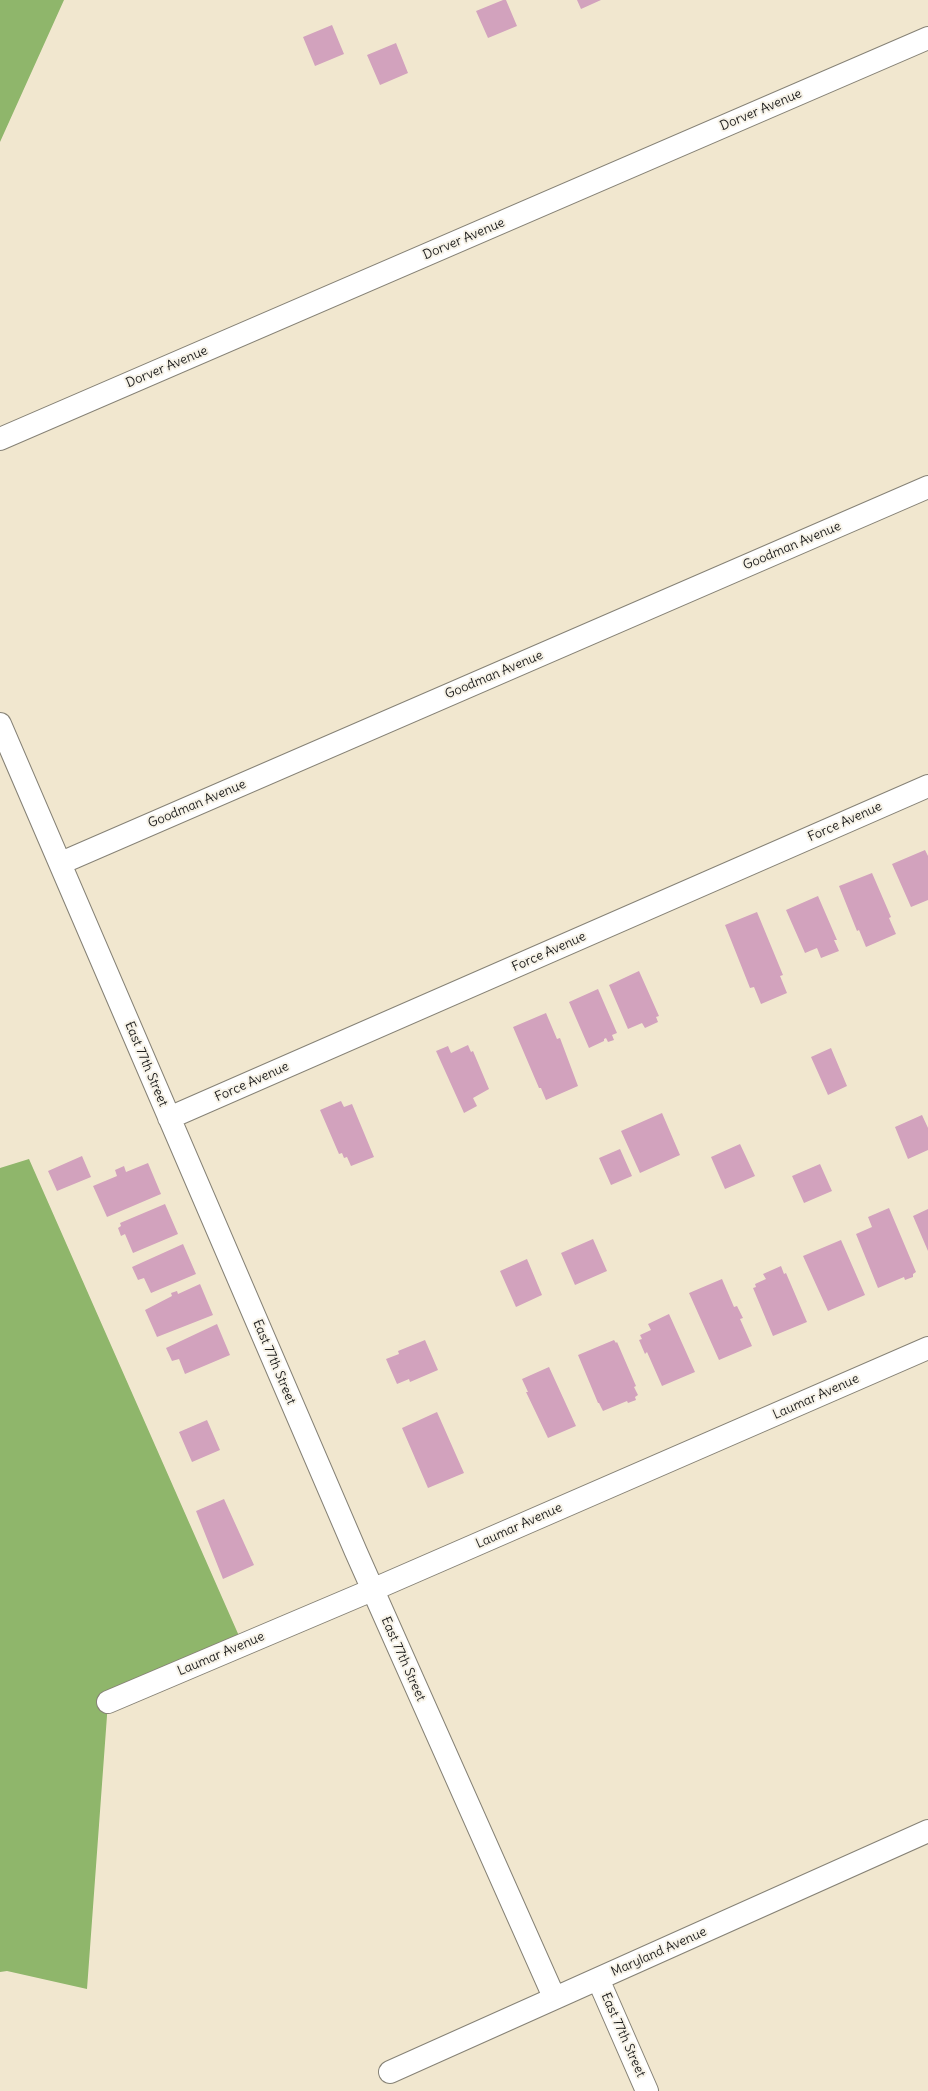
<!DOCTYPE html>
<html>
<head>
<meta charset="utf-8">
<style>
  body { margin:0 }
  canvas { display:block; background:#f1e7cf }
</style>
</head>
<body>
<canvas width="928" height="2091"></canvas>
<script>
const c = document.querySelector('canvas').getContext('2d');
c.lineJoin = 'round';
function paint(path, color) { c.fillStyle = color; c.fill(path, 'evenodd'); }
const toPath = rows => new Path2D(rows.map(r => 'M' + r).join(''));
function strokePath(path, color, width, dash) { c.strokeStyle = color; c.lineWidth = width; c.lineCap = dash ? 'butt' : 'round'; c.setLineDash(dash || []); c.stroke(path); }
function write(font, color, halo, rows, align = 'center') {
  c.font = font + ' Delius,sans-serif'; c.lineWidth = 4; c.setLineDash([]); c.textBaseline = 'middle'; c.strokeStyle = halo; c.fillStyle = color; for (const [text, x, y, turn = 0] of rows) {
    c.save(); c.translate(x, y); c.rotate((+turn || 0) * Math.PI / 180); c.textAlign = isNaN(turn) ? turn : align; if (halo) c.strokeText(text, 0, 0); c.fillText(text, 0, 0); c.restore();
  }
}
paint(toPath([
  [0,0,64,0,0,142],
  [29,1159,243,1645,108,1702,87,1989,7,1971,0,1972,0,1168]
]), '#8fb66b');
paint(toPath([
  [503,0,506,0,517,26,488,38,476,11],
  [577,0,601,0,581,9],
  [332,25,344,54,315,66,303,37],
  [396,43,408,73,380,85,367,55],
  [925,850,928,856,928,900,911,907,892,864],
  [872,873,891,917,889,918,896,934,866,947,859,930,857,931,839,886],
  [818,896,837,940,834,940,839,951,821,958,817,948,805,953,786,910],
  [757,912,783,975,780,976,787,993,761,1004,754,987,750,988,725,925],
  [639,971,659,1016,656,1017,658,1022,645,1028,642,1023,628,1029,609,985],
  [598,989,617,1033,612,1035,614,1040,608,1042,606,1038,604,1039,604,1041,589,1048,569,1002],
  [546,1013,557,1039,560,1038,578,1086,546,1100,541,1088,539,1088,513,1027],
  [468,1045,471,1052,473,1051,489,1089,473,1098,477,1106,464,1113,436,1051,448,1046,451,1053],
  [831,1048,847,1086,828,1095,811,1057],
  [341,1101,344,1107,352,1104,374,1157,351,1166,347,1157,344,1158,342,1153,339,1154,320,1110],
  [662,1113,680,1155,640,1173,621,1131],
  [922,1115,928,1128,928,1150,908,1159,895,1127],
  [740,1144,755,1176,725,1189,711,1157],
  [620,1149,632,1176,611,1185,599,1158],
  [82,1156,91,1177,57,1191,48,1171],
  [148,1163,161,1194,107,1217,93,1186,117,1176,115,1170,124,1166,126,1172],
  [820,1164,832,1191,804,1203,792,1176],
  [165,1204,178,1234,133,1253,125,1234,121,1236,118,1228,121,1226,120,1223],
  [889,1208,916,1272,913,1274,913,1277,905,1280,904,1277,878,1288,856,1234,872,1227,868,1217],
  [928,1209,928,1251,913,1216],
  [593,1239,607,1271,575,1285,561,1253],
  [841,1240,865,1295,828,1311,803,1256],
  [183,1244,196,1274,151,1293,144,1278,138,1280,132,1267],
  [527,1259,542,1295,516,1307,500,1271],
  [781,1266,784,1274,786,1273,807,1322,773,1336,753,1288,756,1287,755,1284,766,1279,763,1274],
  [722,1279,734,1307,737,1306,743,1318,740,1319,752,1346,719,1360,689,1293],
  [200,1284,213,1315,157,1337,145,1310,172,1296,171,1293,177,1291,178,1294],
  [669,1314,695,1372,662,1386,647,1352,645,1354,639,1340,642,1339,640,1335,651,1330,648,1324],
  [217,1324,230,1355,185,1374,179,1359,172,1361,166,1348],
  [425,1340,438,1370,410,1382,409,1379,397,1384,386,1359,399,1354,398,1351],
  [614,1340,616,1343,617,1342,636,1386,634,1387,638,1395,635,1397,636,1400,628,1403,627,1401,603,1411,599,1403,598,1403,578,1355],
  [549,1367,576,1426,548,1438,526,1392,528,1392,522,1379],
  [437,1412,464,1473,428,1488,402,1428],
  [207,1420,220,1450,192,1462,179,1432],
  [224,1499,254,1565,223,1579,196,1511]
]), '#d2a2bd');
const minor = toPath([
  [0,439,928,38],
  [0,724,356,1552,554,1997],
  [61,863,928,487],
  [169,1118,928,786],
  [108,1702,372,1590,928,1348],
  [598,1979,647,2091],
  [390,2072,928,1831]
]);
strokePath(minor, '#868276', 24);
strokePath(minor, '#fff', 22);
write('13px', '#1c1c1c', '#f7f3e8', [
  ["Dorver Avenue",761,110,-23],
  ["Dorver Avenue",464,239,-23],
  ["Dorver Avenue",167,367,-23],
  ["Goodman Avenue",792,546,-23],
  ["Goodman Avenue",494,675,-23],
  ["Goodman Avenue",197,804,-23],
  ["Force Avenue",845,822,-24],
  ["Force Avenue",549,952,-24],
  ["East 77th Street",146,1064,67],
  ["Force Avenue",252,1082,-24],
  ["East 77th Street",274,1362,67],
  ["Laumar Avenue",816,1397,-24],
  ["Laumar Avenue",519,1526,-24],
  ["Laumar Avenue",221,1654,-23],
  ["East 77th Street",403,1659,66],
  ["Maryland Avenue",659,1952,-24],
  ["East 77th Street",623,2035,66]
]);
</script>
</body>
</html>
